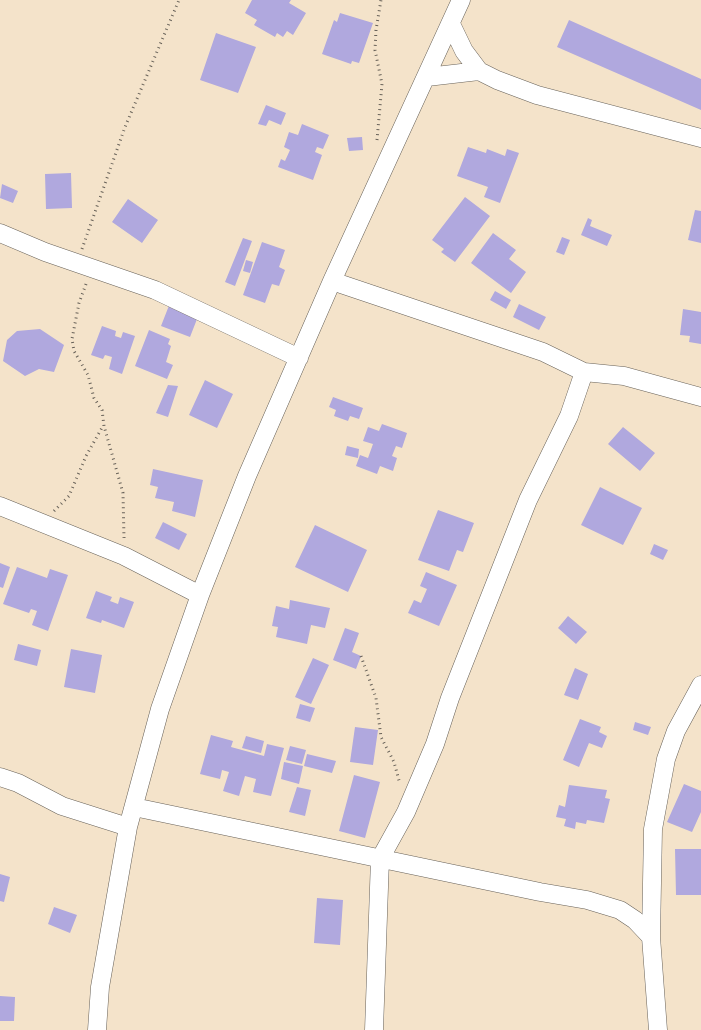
<!DOCTYPE html>
<html>
<head>
<meta charset="utf-8">
<style>
  body { margin:0 }
  canvas { display:block; background:#f4e3ca }
</style>
</head>
<body>
<canvas width="701" height="1030"></canvas>
<script>
const c = document.querySelector('canvas').getContext('2d');
c.lineJoin = 'round';
function paint(path, color) { c.fillStyle = color; c.fill(path, 'evenodd'); }
const toPath = rows => new Path2D(rows.map(r => 'M' + r).join(''));
function strokePath(path, color, width, dash) { c.strokeStyle = color; c.lineWidth = width; c.lineCap = dash ? 'butt' : 'round'; c.setLineDash(dash || []); c.stroke(path); }
paint(toPath([
  [252,0,291,0,289,3,306,13,293,35,287,31,283,37,277,33,275,37,254,25,257,20,245,13],
  [340,13,373,23,359,63,352,61,351,64,322,54,334,20,337,22],
  [569,20,701,79,701,110,557,47],
  [216,33,256,47,238,93,200,80],
  [266,105,286,113,281,125,269,120,266,126,258,124],
  [302,124,329,135,323,149,317,147,315,152,322,155,313,180,278,167,281,159,285,161,290,150,284,147,289,132,298,135],
  [362,137,363,150,349,151,347,138],
  [468,147,486,153,487,149,505,156,507,149,519,153,500,203,484,197,488,187,457,176],
  [71,173,72,208,46,209,45,174],
  [2,184,18,191,13,203,0,198],
  [465,197,490,216,455,262,441,252,444,249,432,240],
  [128,199,158,220,142,243,112,222],
  [695,210,701,211,701,243,688,240],
  [588,218,592,220,590,226,612,235,607,246,581,235],
  [493,233,516,250,509,259,526,272,511,293,471,263],
  [562,237,570,240,564,255,556,252],
  [243,238,252,241,235,286,225,282],
  [262,242,285,250,279,267,285,270,279,286,272,284,265,303,243,295],
  [246,260,253,262,250,273,243,271],
  [495,291,511,300,506,309,490,300],
  [170,303,199,314,190,337,161,326],
  [519,304,546,317,539,330,513,317],
  [683,309,701,312,701,344,689,342,690,336,680,335],
  [102,326,116,331,115,336,121,338,123,332,135,336,122,374,109,369,112,357,105,355,103,359,91,355],
  [40,329,64,345,54,372,39,369,25,376,3,361,7,340,17,331],
  [149,330,170,339,168,344,171,346,166,362,173,365,167,379,135,366],
  [205,380,233,394,217,428,189,415],
  [168,385,178,386,168,417,156,413],
  [333,397,363,408,359,419,350,416,348,421,334,416,336,410,329,407],
  [382,424,407,433,402,448,396,446,392,456,397,458,393,471,380,466,377,474,356,466,360,455,368,458,373,444,363,441,368,427,379,431],
  [623,427,655,453,640,471,608,444],
  [347,446,359,449,358,458,345,455],
  [153,469,203,480,195,517,172,511,174,502,155,498,158,487,150,485],
  [600,487,642,508,623,545,581,525],
  [438,510,474,523,463,552,457,550,449,571,418,560],
  [163,522,187,534,179,550,155,538],
  [315,525,367,550,348,592,295,567],
  [654,544,668,550,663,560,650,554],
  [0,563,10,567,3,588,0,587],
  [17,567,47,578,50,569,68,575,48,631,32,625,37,611,31,609,29,613,3,604],
  [426,572,457,585,439,626,408,613,414,600,421,603,427,589,420,586],
  [96,591,112,597,110,601,118,604,120,597,134,602,124,628,102,620,101,623,86,618],
  [290,600,330,608,325,628,311,625,307,644,276,637,278,627,272,626,276,606,289,609],
  [568,616,587,632,576,644,558,628],
  [345,628,359,633,352,652,361,656,356,669,333,660],
  [18,644,41,650,37,666,14,660],
  [71,649,102,655,95,693,64,687],
  [313,658,329,665,311,704,295,697],
  [575,668,588,674,578,700,564,695],
  [300,704,315,708,310,722,296,718],
  [580,719,601,727,599,732,607,736,602,748,589,743,579,767,563,760],
  [635,722,651,727,648,735,633,730],
  [355,727,378,730,373,765,350,762],
  [211,735,233,741,231,747,264,756,267,744,284,748,271,796,253,792,256,779,245,776,239,796,223,791,229,772,222,770,220,779,200,774],
  [246,736,264,741,261,753,242,748],
  [290,746,306,750,302,764,286,760],
  [307,754,336,761,332,773,304,766],
  [284,762,303,766,299,784,281,779],
  [354,775,380,782,365,838,339,831],
  [684,784,701,791,701,812,692,832,667,822],
  [569,785,607,790,605,798,610,799,604,823,587,820,586,824,576,822,575,829,564,826,566,819,556,817,559,805,565,807],
  [297,787,311,790,305,816,289,812],
  [675,849,701,849,701,895,676,895],
  [0,874,10,877,4,902,0,901],
  [317,898,343,900,340,945,314,943],
  [54,907,77,915,70,933,48,924],
  [0,996,15,997,14,1021,0,1021]
]), '#b0a8de');
const street = toPath([
  [451,24,464,51,479,71,497,80,537,95,701,138],
  [427,77,479,71],
  [0,233,45,252,155,290,299,358],
  [332,281,543,352,584,372,624,376,701,397],
  [0,506,124,556,200,595],
  [0,777,18,783,62,806,128,827],
  [134,807,540,892,587,900,620,910,635,920,651,937,658,1030],
  [651,937,653,829,666,759,676,731,701,685],
  [97,1030,100,987,128,827,160,709,200,595,247,476,332,281,461,0],
  [374,1030,380,859,406,812,435,744,450,698,528,500,569,416,584,372]
]);
strokePath(street, '#686259', 19);
strokePath(toPath([
  [377,140,382,84,375,50,376,30,381,0],
  [82,249,125,127,179,0],
  [86,284,79,303,72,339,74,351,88,375,94,398,102,410,104,426,123,493,124,538],
  [54,511,69,496,86,456,103,426],
  [361,656,376,698,381,737,394,762,400,784]
]), '#686259', 3, [1, 4]);
strokePath(street, '#fff', 18);
</script>
</body>
</html>
